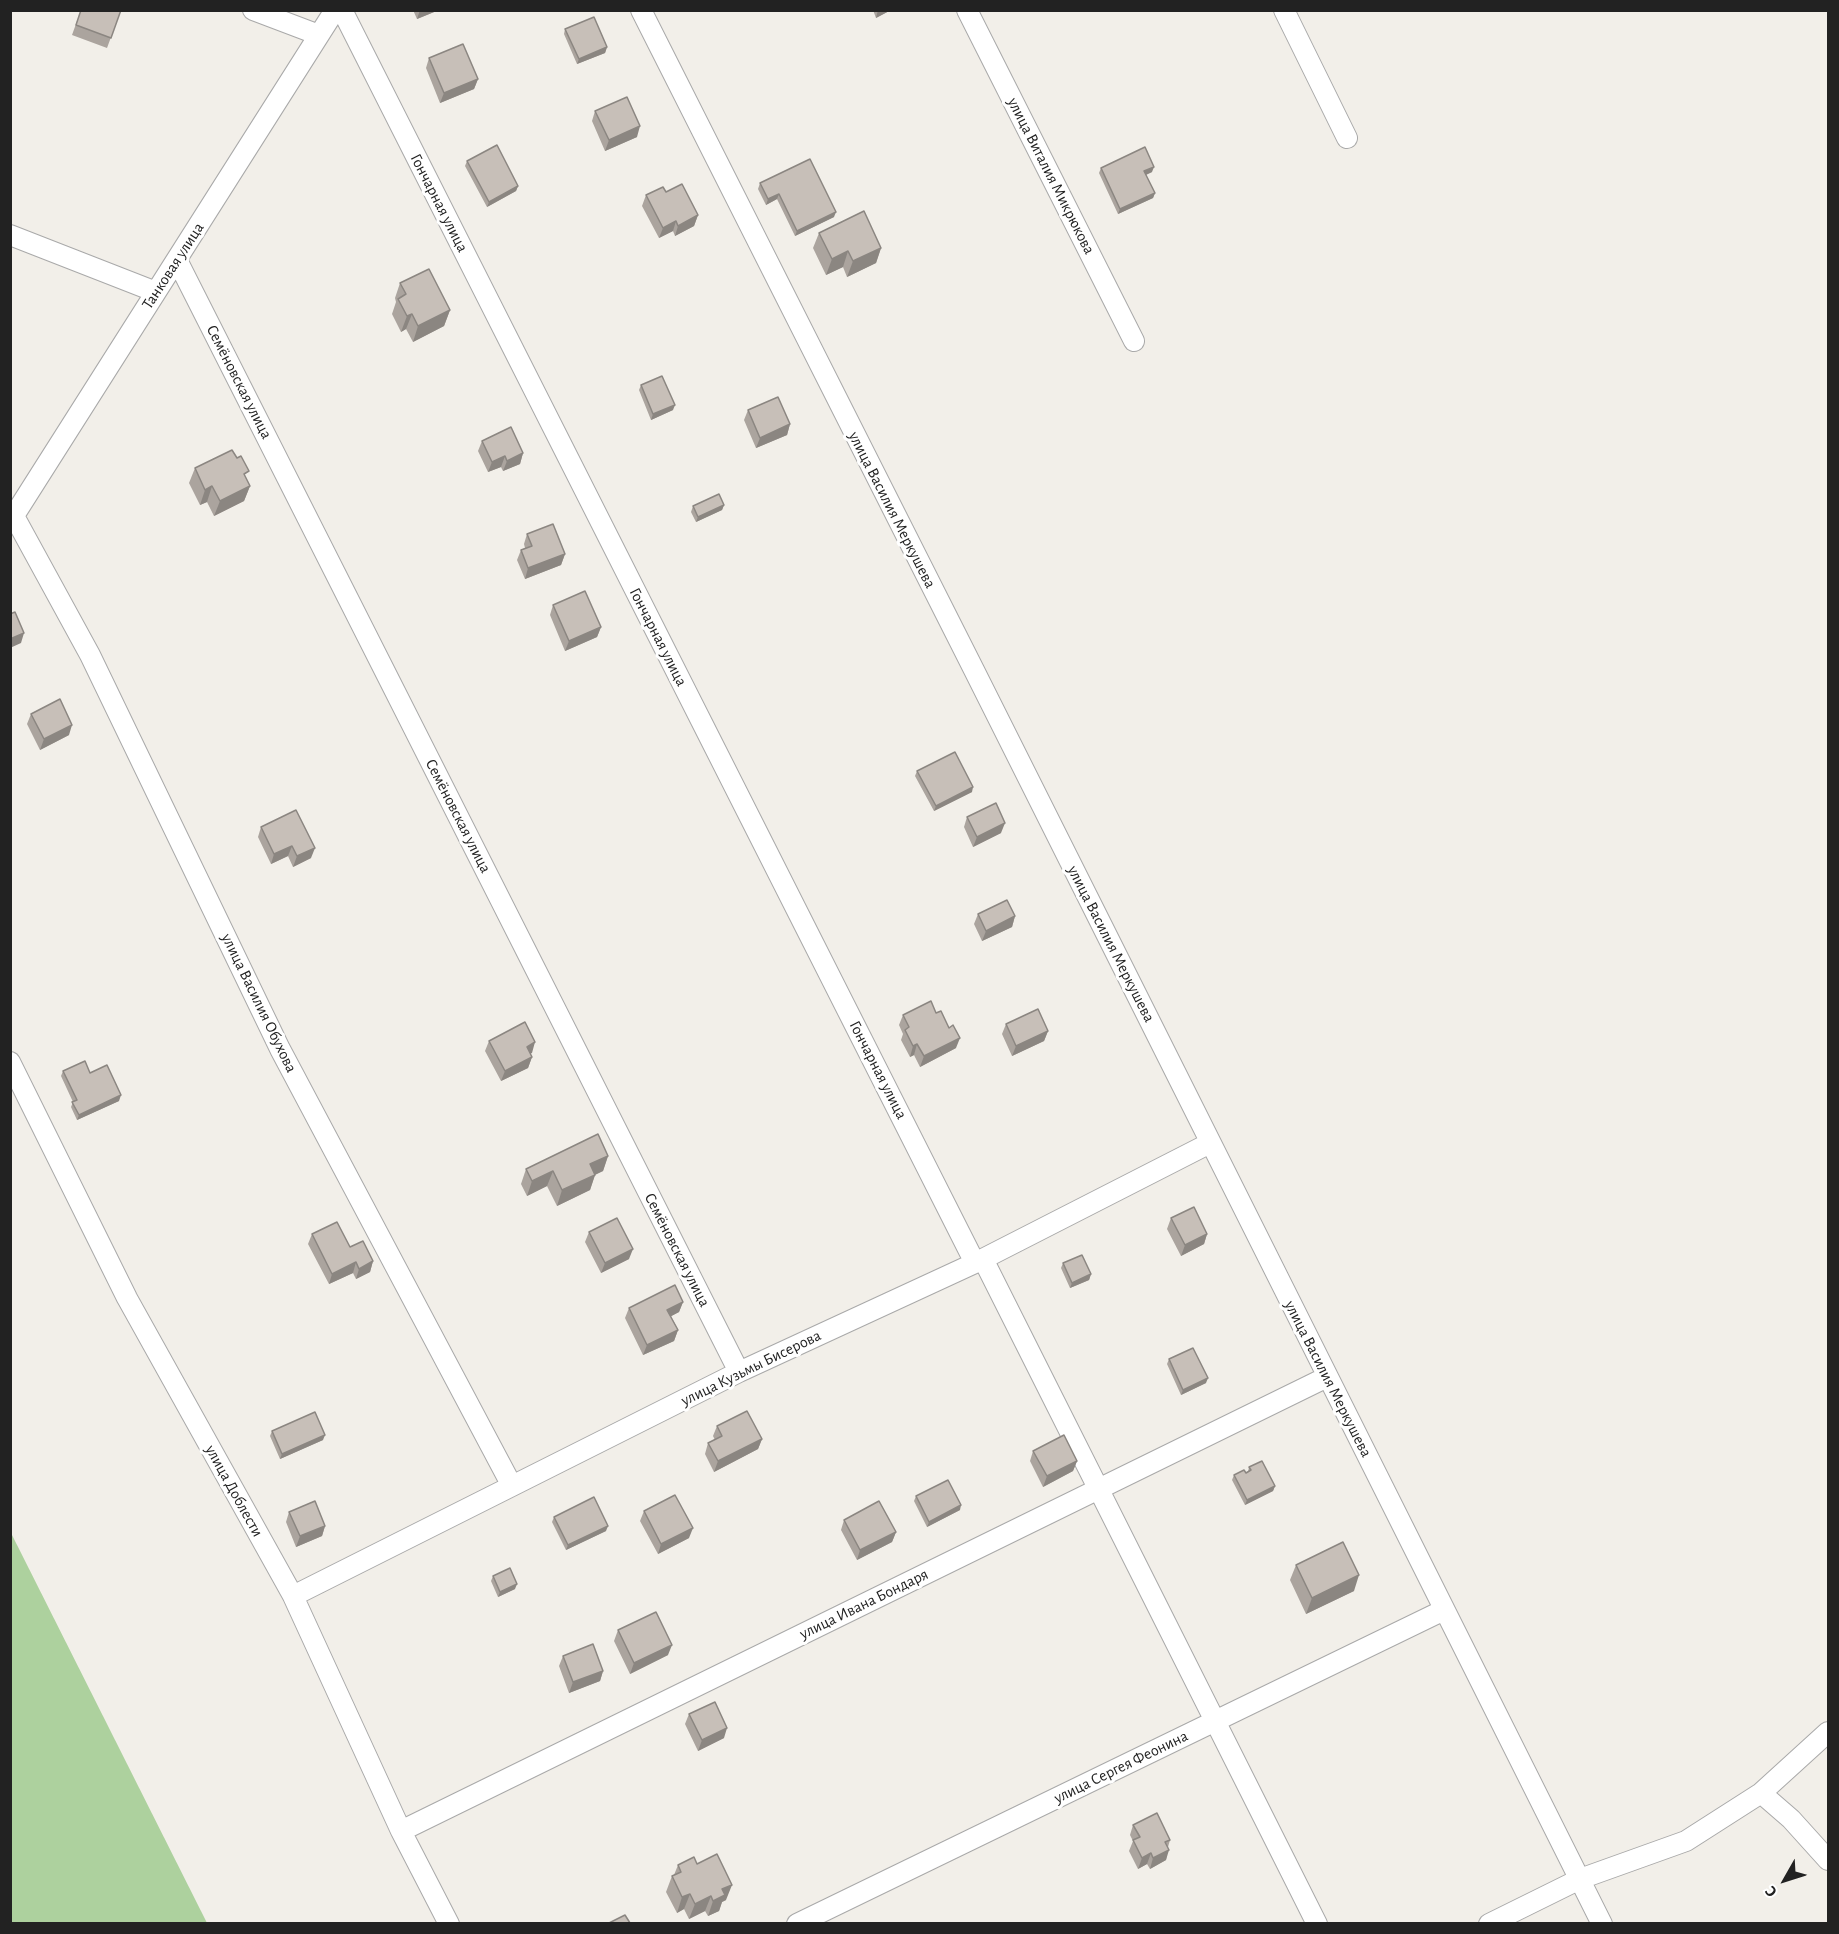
<!DOCTYPE html>
<html>
<head>
<meta charset="utf-8">
<style>
  body { margin:0 }
  #map { position:relative; width:1839px; height:1934px; overflow:hidden; background:#f2efe9; font-family:"Alegreya Sans",sans-serif }
  canvas { display:block }
  .frame { position:absolute; inset:0; border:12px solid #222; pointer-events:none }
  .north { position:absolute; left:1755px; top:1850px; width:60px; height:60px; -webkit-text-stroke:4px #fff; paint-order:stroke; rotate:231deg; font-size:16px; font-weight:700; line-height:24px; text-align:center; color:#222 }
  .north::after { content:''; display:block; margin:auto; width:21px; height:27px; background:#222; clip-path:polygon(50% 0,100% 100%,50% 72%,0 100%) }
</style>
</head>
<body>
<div id="map">
<canvas width="1839" height="1934"></canvas>
<div class="frame"></div>
<div class="north">С</div>
</div>
<script>
const c = document.querySelector('canvas').getContext('2d');
c.lineJoin = 'round';
function paint(path, color) { c.fillStyle = color; c.fill(path, 'evenodd'); }
const toPath = rows => new Path2D(rows.map(r => 'M' + r).join(''));
function strokePath(path, color, width, dash) { c.strokeStyle = color; c.lineWidth = width; c.lineCap = dash ? 'butt' : 'round'; c.setLineDash(dash || []); c.stroke(path); }
function write(font, color, halo, rows, align = 'center') {
  c.font = font + ' "Alegreya Sans",sans-serif'; c.lineWidth = 6; c.setLineDash([]); c.textBaseline = 'middle'; c.strokeStyle = halo; c.fillStyle = color; for (const [text, x, y, turn = 0] of rows) {
    c.save(); c.translate(x, y); c.rotate((+turn || 0) * Math.PI / 180); c.textAlign = isNaN(turn) ? turn : align; if (halo) c.strokeText(text, 0, 0); c.fillText(text, 0, 0); c.restore();
  }
}
paint(toPath([
  [11,1533,207,1923,11,1923]
]), '#add19e');
const minor = toPath([
  [253,10,319,35],
  [342,10,975,1263],
  [641,10,974,670,1602,1924],
  [967,10,1134,341],
  [1284,10,1347,138],
  [10,235,156,292],
  [177,260,739,1372],
  [14,516,90,655,280,1049,512,1486],
  [10,522,335,10],
  [10,1062,127,1298,293,1596,401,1831,449,1924],
  [983,1259,1317,1924],
  [293,1596,739,1372,975,1263,1210,1143],
  [1761,1793,1791,1819,1828,1860],
  [401,1831,1327,1377],
  [797,1924,1444,1610],
  [1489,1924,1580,1879,1686,1841,1761,1793,1828,1732]
]);
strokePath(minor, '#a9a9a9', 22);
strokePath(minor, '#fff', 20);
paint(toPath([
  [81,10,121,10,107,48,72,35],
  [413,10,439,10,417,19],
  [873,10,891,10,876,18],
  [565,29,607,47,605,53,577,64,564,34],
  [429,58,478,79,474,89,440,103,426,68],
  [595,111,637,137,605,151,592,121],
  [467,161,518,186,516,191,487,207,465,166],
  [1101,168,1152,172,1146,175,1155,193,1153,198,1118,214,1099,173],
  [760,183,834,217,795,236,777,199,766,205,758,189],
  [666,192,698,215,694,226,675,236,673,231,659,238,642,206,646,195],
  [819,233,881,248,876,263,847,277,843,267,826,275,813,248],
  [400,283,450,310,444,326,413,342,406,329,401,332,392,314,396,302,395,298],
  [641,385,673,410,651,420,639,390],
  [748,410,790,424,787,435,756,448,744,420],
  [482,441,523,453,520,464,503,471,501,467,488,472,478,451],
  [195,468,246,479,250,486,244,501,214,516,207,502,200,505,189,483],
  [724,505,722,510,696,522,691,512,693,506],
  [527,534,565,554,561,565,525,579,517,560,521,550,525,548,524,544],
  [553,605,601,627,597,637,565,651,550,615],
  [31,714,69,735,40,750,27,724],
  [917,771,972,792,934,811,915,776],
  [967,817,1001,833,973,847,964,827],
  [261,827,311,858,293,867,288,856,271,864,258,837],
  [978,914,1015,916,1012,927,982,941,974,924],
  [903,1015,956,1048,920,1067,914,1055,910,1057,901,1040,903,1034,899,1025],
  [1006,1024,1048,1031,1044,1041,1012,1056,1002,1034],
  [489,1041,532,1053,530,1053,532,1057,528,1068,501,1081,485,1051],
  [63,1071,90,1073,119,1101,77,1120,71,1107,73,1102,61,1076],
  [608,1156,603,1171,595,1175,590,1190,557,1206,547,1186,527,1196,521,1184,526,1169],
  [1171,1218,1207,1234,1204,1244,1181,1256,1167,1229],
  [589,1232,629,1259,601,1273,585,1242],
  [312,1234,350,1247,373,1261,370,1272,356,1279,353,1273,329,1284,308,1244],
  [1063,1263,1091,1274,1089,1280,1070,1288,1061,1268],
  [683,1302,679,1312,671,1316,678,1330,674,1341,643,1355,625,1318,629,1308],
  [1169,1359,1206,1383,1181,1395,1167,1364],
  [717,1426,762,1439,758,1449,714,1472,705,1454,708,1443,715,1440,713,1436],
  [272,1431,323,1440,280,1459,270,1436],
  [1033,1451,1077,1461,1073,1471,1043,1487,1030,1461],
  [1249,1467,1275,1486,1273,1491,1245,1505,1232,1480,1234,1475,1246,1473,1248,1472],
  [916,1496,960,1510,927,1527,914,1501],
  [644,1511,689,1538,658,1554,640,1521],
  [289,1512,325,1526,322,1536,296,1547,286,1522],
  [554,1517,606,1531,566,1550,552,1522],
  [844,1520,896,1532,892,1542,857,1560,841,1530],
  [1296,1565,1354,1591,1306,1614,1290,1580],
  [493,1576,515,1589,498,1597,491,1581],
  [618,1630,668,1655,630,1674,614,1641],
  [563,1656,603,1671,600,1681,569,1693,559,1666],
  [689,1714,724,1738,698,1751,685,1724],
  [1133,1825,1170,1840,1168,1847,1166,1860,1150,1869,1147,1864,1138,1869,1129,1851,1133,1841,1130,1835],
  [697,1864,726,1900,722,1902,719,1911,708,1916,705,1911,689,1919,684,1909,677,1913,666,1892,672,1876,674,1875,678,1865]
]), '#aba49e');
paint(toPath([
  [420,10,439,10,417,19],
  [878,10,891,10,876,18],
  [607,47,605,53,577,64,579,59],
  [478,79,474,89,440,103,444,93],
  [640,126,637,137,605,151,609,140],
  [1154,167,1152,172,1143,176,1144,171],
  [518,186,516,191,487,207,489,202],
  [1155,193,1153,198,1118,214,1120,209],
  [779,194,777,199,766,205,768,199],
  [836,212,834,217,795,236,797,231],
  [698,215,694,226,675,236,678,226],
  [676,221,673,231,659,238,663,228],
  [881,248,876,263,847,277,853,261],
  [848,251,843,267,826,275,832,259],
  [450,310,444,326,413,342,418,326],
  [412,314,406,329,401,332,407,316],
  [675,405,673,410,651,420,653,414],
  [790,424,787,435,756,448,760,438],
  [523,453,520,464,503,471,507,461],
  [505,456,501,467,488,472,492,462],
  [212,486,207,502,200,505,205,490],
  [250,486,244,501,214,516,220,501],
  [724,505,722,510,696,522,698,517],
  [565,554,561,565,525,579,528,568],
  [601,627,597,637,565,651,569,641],
  [24,633,21,643,10,648,10,639],
  [72,725,69,735,40,750,44,739],
  [973,787,972,792,934,811,936,806],
  [1005,823,1001,833,973,847,977,837],
  [292,846,288,856,271,864,274,854],
  [315,848,311,858,293,867,297,856],
  [1015,916,1012,927,982,941,986,931],
  [1048,1031,1044,1041,1012,1056,1016,1046],
  [960,1038,956,1048,920,1067,924,1056],
  [535,1042,532,1053,523,1057,527,1047],
  [917,1044,914,1055,910,1057,913,1046],
  [532,1057,528,1068,501,1081,505,1071],
  [121,1095,119,1101,77,1120,79,1115],
  [608,1156,603,1171,588,1178,595,1175,590,1190,557,1206,562,1190,590,1164],
  [553,1171,547,1186,527,1196,532,1181],
  [1207,1234,1204,1244,1181,1256,1185,1245],
  [633,1249,629,1259,601,1273,605,1263],
  [373,1261,370,1272,356,1279,359,1269],
  [356,1262,353,1273,329,1284,332,1274],
  [1091,1274,1089,1280,1070,1288,1072,1283],
  [683,1302,679,1312,664,1320,667,1310],
  [678,1330,674,1341,643,1355,647,1345],
  [1208,1378,1206,1383,1181,1395,1183,1390],
  [325,1435,323,1440,280,1459,282,1454],
  [762,1439,758,1449,714,1472,718,1461],
  [1077,1461,1073,1471,1043,1487,1047,1476],
  [1275,1486,1273,1491,1245,1505,1247,1500],
  [961,1505,960,1510,927,1527,929,1522],
  [325,1526,322,1536,296,1547,300,1536],
  [608,1526,606,1531,566,1550,568,1545],
  [693,1528,689,1538,658,1554,661,1544],
  [896,1532,892,1542,857,1560,860,1550],
  [1359,1575,1354,1591,1306,1614,1312,1598],
  [517,1584,515,1589,498,1597,500,1592],
  [672,1645,668,1655,630,1674,634,1663],
  [603,1671,600,1681,569,1693,573,1682],
  [727,1728,724,1738,698,1751,702,1740],
  [1169,1850,1166,1860,1150,1869,1153,1858],
  [1151,1853,1147,1864,1138,1869,1142,1858],
  [732,1885,726,1900,722,1902,719,1911,708,1916,713,1901,722,1889],
  [690,1894,684,1909,677,1913,682,1897],
  [711,1896,705,1911,689,1919,695,1904]
]), '#8b8681');
const building = toPath([
  [81,10,121,10,111,38,76,25,81,10],
  [594,17,607,47,579,59,565,29,594,17],
  [463,44,478,79,444,93,429,58,463,44],
  [627,97,640,126,609,140,595,111,627,97],
  [497,145,518,186,489,202,467,161,497,145],
  [1145,147,1154,167,1144,171,1155,193,1120,209,1101,168,1145,147],
  [810,159,836,212,797,231,779,194,768,199,760,183,810,159],
  [682,184,698,215,678,226,676,221,663,228,646,195,663,187,666,192,682,184],
  [864,211,881,248,853,261,848,251,832,259,819,233,864,211],
  [429,269,450,310,418,326,412,314,407,316,398,299,406,294,400,283,429,269],
  [662,376,675,405,653,414,641,385,662,376],
  [778,397,790,424,760,438,748,410,778,397],
  [511,427,523,453,507,461,505,456,492,462,482,441,511,427],
  [232,450,237,458,241,456,249,471,244,474,250,486,220,501,212,486,205,490,195,468,232,450],
  [719,494,724,505,698,517,693,506,719,494],
  [553,524,565,554,528,568,521,550,532,546,527,534,553,524],
  [585,591,601,627,569,641,553,605,585,591],
  [15,612,24,633,10,639,10,614,15,612],
  [60,699,72,725,44,739,31,714,60,699],
  [955,752,973,787,936,806,917,771,955,752],
  [996,803,1005,823,977,837,967,817,996,803],
  [296,810,315,848,297,856,292,846,274,854,261,827,296,810],
  [1007,900,1015,916,986,931,978,914,1007,900],
  [931,1001,936,1013,941,1011,949,1028,953,1025,960,1038,924,1056,917,1044,913,1046,905,1030,909,1027,903,1015,931,1001],
  [1038,1009,1048,1031,1016,1046,1006,1024,1038,1009],
  [525,1022,535,1042,527,1047,532,1057,505,1071,489,1041,525,1022],
  [85,1061,90,1073,107,1065,121,1095,79,1115,72,1102,77,1100,63,1071,85,1061],
  [598,1134,608,1156,590,1164,595,1175,562,1190,553,1171,532,1181,526,1169,598,1134],
  [1194,1207,1207,1234,1185,1245,1171,1218,1194,1207],
  [617,1218,633,1249,605,1263,589,1232,617,1218],
  [337,1222,350,1247,363,1241,373,1261,359,1269,356,1262,332,1274,312,1234,337,1222],
  [1082,1255,1091,1274,1072,1283,1063,1263,1082,1255],
  [675,1285,683,1302,667,1310,678,1330,647,1345,629,1308,675,1285],
  [1193,1348,1208,1378,1183,1390,1169,1359,1193,1348],
  [747,1411,762,1439,718,1461,708,1443,722,1436,717,1426,747,1411],
  [315,1412,325,1435,282,1454,272,1431,315,1412],
  [1064,1435,1077,1461,1047,1476,1033,1451,1064,1435],
  [1262,1461,1275,1486,1247,1500,1234,1475,1244,1470,1246,1473,1251,1470,1249,1467,1262,1461],
  [948,1480,961,1505,929,1522,916,1496,948,1480],
  [675,1495,693,1528,661,1544,644,1511,675,1495],
  [594,1497,608,1526,568,1545,554,1517,594,1497],
  [315,1501,325,1526,300,1536,289,1512,315,1501],
  [879,1501,896,1532,860,1550,844,1520,879,1501],
  [1343,1542,1359,1575,1312,1598,1296,1565,1343,1542],
  [510,1568,517,1584,500,1592,493,1576,510,1568],
  [656,1612,672,1645,634,1663,618,1630,656,1612],
  [593,1644,603,1671,573,1682,563,1656,593,1644],
  [715,1702,727,1728,702,1740,689,1714,715,1702],
  [1157,1813,1170,1840,1165,1842,1169,1850,1153,1858,1151,1853,1142,1858,1133,1840,1140,1837,1133,1825,1157,1813],
  [717,1854,732,1885,722,1889,725,1895,713,1901,711,1896,695,1904,690,1894,682,1897,672,1876,681,1872,678,1865,694,1857,697,1864,717,1854],
  [625,1915,630,1923,609,1923,625,1915]
]);
paint(building, '#c7bfb8');
strokePath(building, '#8b8681', 1.5);
write('16px', '#222', '#fff', [
  ["улица Виталия Микрюкова",1051,176,63],
  ["Гончарная улица",439,203,63],
  ["Танковая улица",173,266,-57],
  ["Семёновская улица",239,382,63],
  ["улица Василия Меркушева",892,510,63],
  ["Гончарная улица",658,637,63],
  ["Семёновская улица",458,816,63],
  ["улица Василия Меркушева",1111,944,63],
  ["улица Василия Обухова",259,1003,64],
  ["Гончарная улица",878,1070,63],
  ["Семёновская улица",677,1250,63],
  ["улица Кузьмы Бисерова",751,1368,-26],
  ["улица Василия Меркушева",1328,1379,63],
  ["улица Доблести",234,1491,61],
  ["улица Ивана Бондаря",864,1604,-26],
  ["улица Сергея Феонина",1121,1767,-26]
]);
</script>
</body>
</html>
